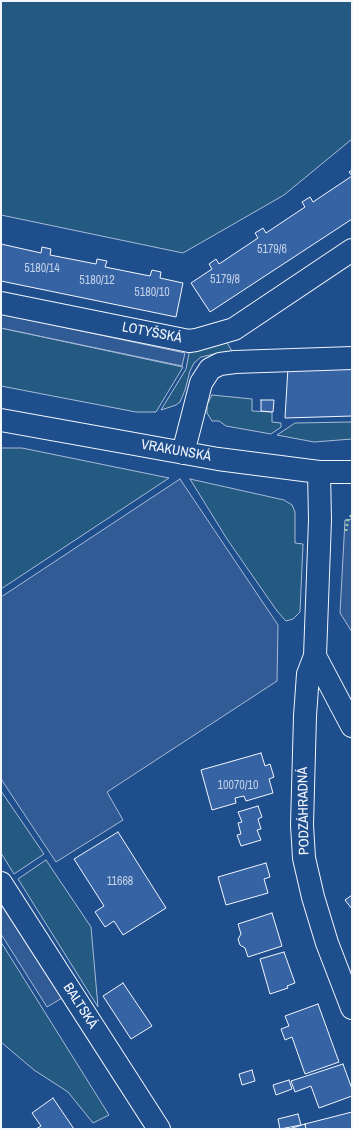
<!DOCTYPE html>
<html>
<head>
<meta charset="utf-8">
<style>
  body { margin:0 }
  #map { position:relative; width:353px; height:1130px; overflow:hidden; background:#1f4e8c; font-family:"Archivo Narrow",sans-serif }
  canvas { display:block }
  .frame { position:absolute; inset:0; border:2px solid #f2f6ff; pointer-events:none }
</style>
</head>
<body>
<div id="map">
<canvas width="353" height="1130"></canvas>
<div class="frame"></div>
</div>
<script>
const c = document.querySelector('canvas').getContext('2d');
c.lineJoin = 'round';
function paint(path, color) { c.fillStyle = color; c.fill(path, 'evenodd'); }
const toPath = rows => new Path2D(rows.map(r => 'M' + r).join(''));
function strokePath(path, color, width, dash) { c.strokeStyle = color; c.lineWidth = width; c.lineCap = dash ? 'butt' : 'round'; c.setLineDash(dash || []); c.stroke(path); }
function write(font, color, halo, rows, align = 'center') {
  c.font = font + ' "Archivo Narrow",sans-serif'; c.lineWidth = 3; c.setLineDash([]); c.textBaseline = 'middle'; c.strokeStyle = halo; c.fillStyle = color; for (const [text, x, y, turn = 0] of rows) {
    c.save(); c.translate(x, y); c.rotate((+turn || 0) * Math.PI / 180); c.textAlign = isNaN(turn) ? turn : align; if (halo) c.strokeText(text, 0, 0); c.fillText(text, 0, 0); c.restore();
  }
}
const green = toPath([
  [1,1,352,1,352,139,284,195,183,253,1,215,1,1],
  [1,328,183,367,156,412,136,412,1,386,1,328],
  [224,338,235,356,214,354,201,357,194,363,190,371,185,390,180,402,176,405,161,410,186,369,190,348,224,338],
  [212,395,252,399,252,411,272,412,272,422,281,423,281,427,271,434,226,426,219,421,212,421,207,413,207,405,212,395],
  [352,422,352,439,314,442,277,435,295,423,352,422],
  [1,448,22,448,169,478,1,589,1,448],
  [190,479,284,500,292,505,295,512,295,543,303,544,300,612,293,619,286,621,277,611,227,539,190,479],
  [1,791,44,854,14,874,1,853,1,791],
  [46,860,91,927,98,1007,18,879,46,860],
  [1,942,109,1115,93,1123,68,1092,34,1070,1,1042,1,942]
]);
paint(green, '#245a82');
strokePath(green, '#a8bbd7', 1);
const parking = toPath([
  [1,314,185,353,182,366,1,328,1,314],
  [180,479,278,625,277,681,107,792,123,820,56,862,1,779,1,597,180,479],
  [352,519,352,632,340,613,345,520,352,519],
  [1,901,62,998,47,1007,1,934,1,901]
]);
paint(parking, '#305b95');
strokePath(parking, '#a8bbd7', 1);
const building = toPath([
  [352,170,352,219,210,312,191,283,212,269,209,264,216,259,219,264,258,238,255,233,263,228,266,233,305,207,302,202,310,197,313,202,352,176,349,172,352,170],
  [1,244,41,253,42,247,51,249,50,255,96,264,97,259,107,261,105,267,150,276,152,270,161,272,160,278,183,283,176,317,1,281,1,244],
  [352,365,352,416,285,418,288,367,352,365],
  [261,400,274,400,273,412,261,411,261,400],
  [261,753,265,766,270,764,274,777,269,779,273,793,246,801,244,796,235,798,236,803,212,810,201,770,261,753],
  [258,806,262,817,258,819,261,829,257,830,261,840,241,846,237,835,241,834,238,823,242,822,238,812,258,806],
  [118,832,166,908,123,935,114,921,105,927,95,912,104,906,74,859,118,832],
  [266,863,270,877,264,879,268,893,226,905,218,877,266,863],
  [352,895,352,909,345,900,352,895],
  [272,913,282,946,248,957,245,948,240,945,238,939,241,934,238,924,272,913],
  [284,952,295,983,287,986,288,988,270,994,260,959,284,952],
  [123,983,152,1026,131,1039,103,996,123,983],
  [318,1004,339,1062,305,1074,292,1037,285,1040,281,1029,289,1026,285,1016,318,1004],
  [343,1064,352,1089,352,1096,319,1108,311,1086,295,1092,291,1081,343,1064],
  [252,1070,255,1081,242,1085,239,1074,252,1070],
  [289,1080,292,1089,276,1095,273,1085,289,1080],
  [53,1098,74,1129,36,1129,41,1126,32,1113,53,1098],
  [352,1112,352,1129,306,1129,305,1124,352,1112],
  [298,1114,301,1125,280,1129,278,1119,298,1114],
  [305,1124,306,1129,289,1129,305,1124]
]);
paint(building, '#3563a3');
strokePath(building, '#f2f6ff', 1);
const minor = toPath([
  [1,303,189,341,196,340,234,329,352,250],
  [1,420,218,459,319,472,352,472],
  [183,453,201,383,210,369,220,364,235,362,352,358],
  [319,472,320,520,315,656,308,674,305,716,302,825,304,858,313,897,327,943,352,1008],
  [315,656,352,726],
  [1,883,159,1129]
]);
strokePath(minor, '#f2f6ff', 24);
strokePath(minor, '#1f4e8c', 22);
strokePath(toPath([
  [346,531,348,519,352,515]
]), '#97c8a6', 3, [2, 3]);
write('12px', '#c3d1e8', null, [
  ["5179/6",272,250],
  ["5180/14",42,269],
  ["5179/8",225,280],
  ["5180/12",97,281],
  ["5180/10",152,293],
  ["10070/10",238,786],
  ["11668",120,882]
]);
write('14px', '#f2f6ff', '#1f4e8c', [
  ["LOTYŠSKÁ",152,333,11],
  ["VRAKUNSKÁ",176,451,10],
  ["PODZÁHRADNÁ",304,811,-91],
  ["BALTSKÁ",80,1006,57]
]);
</script>
</body>
</html>
